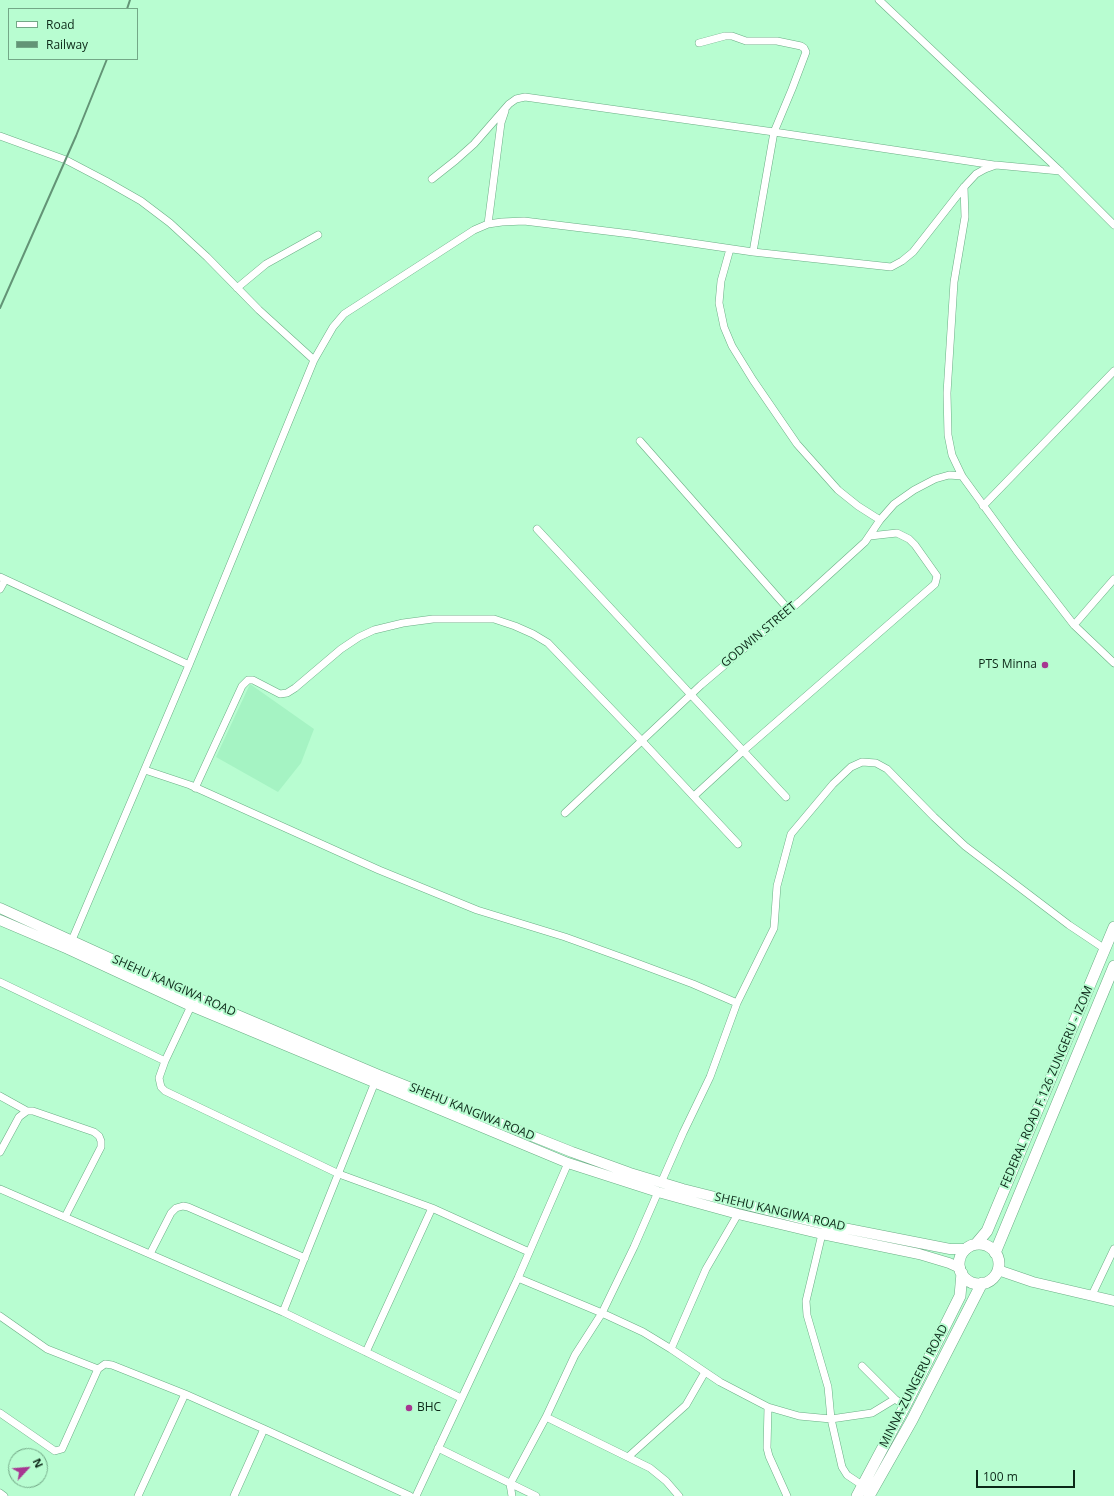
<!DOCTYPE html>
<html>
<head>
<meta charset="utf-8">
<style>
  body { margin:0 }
  #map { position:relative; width:1114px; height:1496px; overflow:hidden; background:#b8fdd1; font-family:"Open Sans",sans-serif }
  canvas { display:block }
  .legend { position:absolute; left:8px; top:8px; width:130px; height:52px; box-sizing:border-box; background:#b8fdd1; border:1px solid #73a887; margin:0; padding:5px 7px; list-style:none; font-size:12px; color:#0c2818 }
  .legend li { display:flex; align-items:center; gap:8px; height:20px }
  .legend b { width:20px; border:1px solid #73a887 }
  .north { position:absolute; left:8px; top:1448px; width:40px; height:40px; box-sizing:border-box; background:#b8fdd1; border:1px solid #73a887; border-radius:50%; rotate:64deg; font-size:11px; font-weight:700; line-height:16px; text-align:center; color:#0c2818 }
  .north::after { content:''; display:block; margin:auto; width:14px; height:18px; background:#a73691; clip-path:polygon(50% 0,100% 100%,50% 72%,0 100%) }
  .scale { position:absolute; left:976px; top:1470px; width:99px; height:18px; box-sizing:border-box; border:2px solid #0c2818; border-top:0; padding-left:5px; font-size:12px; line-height:14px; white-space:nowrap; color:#0c2818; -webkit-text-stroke:3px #b8fdd1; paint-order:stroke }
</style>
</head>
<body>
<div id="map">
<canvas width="1114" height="1496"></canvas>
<ul class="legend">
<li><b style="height:5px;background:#fff"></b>Road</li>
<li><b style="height:5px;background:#639476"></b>Railway</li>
</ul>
<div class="north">N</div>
<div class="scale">100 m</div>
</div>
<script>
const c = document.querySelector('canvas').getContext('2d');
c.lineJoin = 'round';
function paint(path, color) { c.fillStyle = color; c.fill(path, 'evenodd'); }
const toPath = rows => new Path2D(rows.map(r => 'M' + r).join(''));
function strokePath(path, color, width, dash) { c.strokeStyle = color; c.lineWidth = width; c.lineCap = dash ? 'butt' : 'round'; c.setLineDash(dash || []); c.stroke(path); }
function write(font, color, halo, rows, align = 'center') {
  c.font = font + ' "Open Sans",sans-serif'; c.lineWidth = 4; c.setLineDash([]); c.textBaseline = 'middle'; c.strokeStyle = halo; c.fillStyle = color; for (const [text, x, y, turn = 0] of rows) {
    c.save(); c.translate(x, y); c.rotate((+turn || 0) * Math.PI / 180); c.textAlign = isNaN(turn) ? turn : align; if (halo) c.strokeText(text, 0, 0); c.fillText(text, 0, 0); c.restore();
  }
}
paint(toPath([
  [250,684,314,729,301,763,278,792,216,757]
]), '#a5f3c3');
const street = toPath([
  [879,0,1060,171,1114,225],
  [699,43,725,36,732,36,746,41,777,41,801,46,804,48,806,52,792,89,774,132,753,252],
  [0,136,66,160,106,181,141,201,170,223,207,257,259,310,314,360],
  [432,179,456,160,474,144,509,104,516,99,525,97,774,132,994,165],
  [964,187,965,217,954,282,947,393,948,435,952,455,962,476,1016,550,1074,625,1114,663],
  [488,224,501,123,505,111],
  [730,249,721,281,719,303,724,327,732,346,753,380,797,444,838,490,858,506,880,520],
  [237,288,266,264,318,235],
  [640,441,789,610],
  [983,506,1114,371],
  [537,529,786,797],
  [0,577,189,665],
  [0,589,5,580],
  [1074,625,1114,579],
  [145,770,190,785,379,870,477,910,565,937,626,959,693,984,737,1003],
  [195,788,242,686,248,680,253,680,280,694,287,693,295,688,341,649,359,637,374,630,403,623,433,619,494,619,515,626,533,634,548,643,642,741,738,844],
  [694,796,743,751,935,584,937,576,915,545,909,539,897,533,870,536],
  [565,813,701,685,799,602,865,542,880,520,894,504,914,490,935,479,949,475,962,476],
  [72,940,189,665,314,360,333,327,344,314,474,230,488,224,502,222,524,221,631,234,753,252,891,267,902,261,913,252,964,187,976,174,985,169,996,165,1060,171],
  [0,982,165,1061],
  [191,1006,165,1061,159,1078,161,1087,165,1091,339,1174,432,1208,529,1252],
  [0,1096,27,1111],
  [0,1152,19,1117,27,1111,33,1111,94,1132,99,1136,101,1141,101,1147,65,1217],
  [661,1183,683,1133,710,1077,737,1003,774,928,777,886,791,834,833,784,851,767,862,762,876,763,887,769,934,817,965,846,1069,925,1105,949],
  [0,1189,283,1312,366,1352,461,1398],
  [822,1234,806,1301,807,1315,828,1387,831,1419,842,1467,847,1475,862,1485],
  [150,1254,171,1213,176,1208,183,1206,188,1207,305,1258],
  [518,1278,602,1313,643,1332,671,1349,720,1382,768,1407,799,1416,831,1419,872,1413,895,1399,905,1406],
  [1092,1295,1114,1249],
  [283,1312,375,1082],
  [0,1316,47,1349,98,1369,105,1364,112,1365,185,1394,264,1429,410,1496],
  [671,1349,706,1269,738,1214],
  [366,1352,432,1208],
  [862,1366,895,1399],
  [768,1407,767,1448,769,1456,787,1496],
  [0,1413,55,1451,62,1449,98,1369],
  [546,1417,650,1468,666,1481,679,1496],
  [438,1448,536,1496],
  [628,1457,686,1405,705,1372],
  [0,1493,4,1496],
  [138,1496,185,1394],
  [234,1496,264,1429],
  [416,1496,518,1278,568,1163],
  [512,1496,510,1484,546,1417,575,1355,602,1313,634,1247,658,1192]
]);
const secondary = toPath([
  [0,908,195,997,379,1075,572,1152,630,1173,683,1189,823,1224,950,1249,966,1249],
  [0,920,68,949,191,1006,568,1163,658,1192,738,1214,822,1234,919,1254,949,1263,960,1268],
  [998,1270,1033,1282,1114,1301]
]);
const primary = toPath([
  [976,1244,987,1231,1114,927],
  '959 1264a20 20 0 1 1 40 0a20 20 0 1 1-40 0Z',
  [995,1253,1114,966],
  [857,1496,905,1406,960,1296,962,1273],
  [869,1496,912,1420,982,1283]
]);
strokePath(street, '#6bae85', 8);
strokePath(secondary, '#6bae85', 11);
strokePath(primary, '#6bae85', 12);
strokePath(street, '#fff', 7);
strokePath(secondary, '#fff', 10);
strokePath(primary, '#fff', 11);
strokePath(toPath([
  [127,9,130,0],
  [0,308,76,136,107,59]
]), '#639476', 2);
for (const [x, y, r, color] of [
  [1045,665,4,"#a73691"],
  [409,1408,4,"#a73691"]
]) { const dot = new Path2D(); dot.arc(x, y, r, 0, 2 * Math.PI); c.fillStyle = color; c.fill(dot); strokePath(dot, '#b8fdd1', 1.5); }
write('12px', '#0c2818', '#b8fdd1', [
  ["GODWIN STREET",759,635,-40],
  ["SHEHU KANGIWA ROAD",174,986,24],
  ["FEDERAL ROAD F.126 ZUNGERU - IZOM",1047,1087,-67],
  ["SHEHU KANGIWA ROAD",472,1112,22],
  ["SHEHU KANGIWA ROAD",780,1212,13],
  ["MINNA-ZUNGERU ROAD",914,1386,-63]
]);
write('12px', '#0c2818', '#b8fdd1', [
  ["PTS Minna",1037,665],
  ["BHC",417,1408,"left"]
], 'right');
</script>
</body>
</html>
